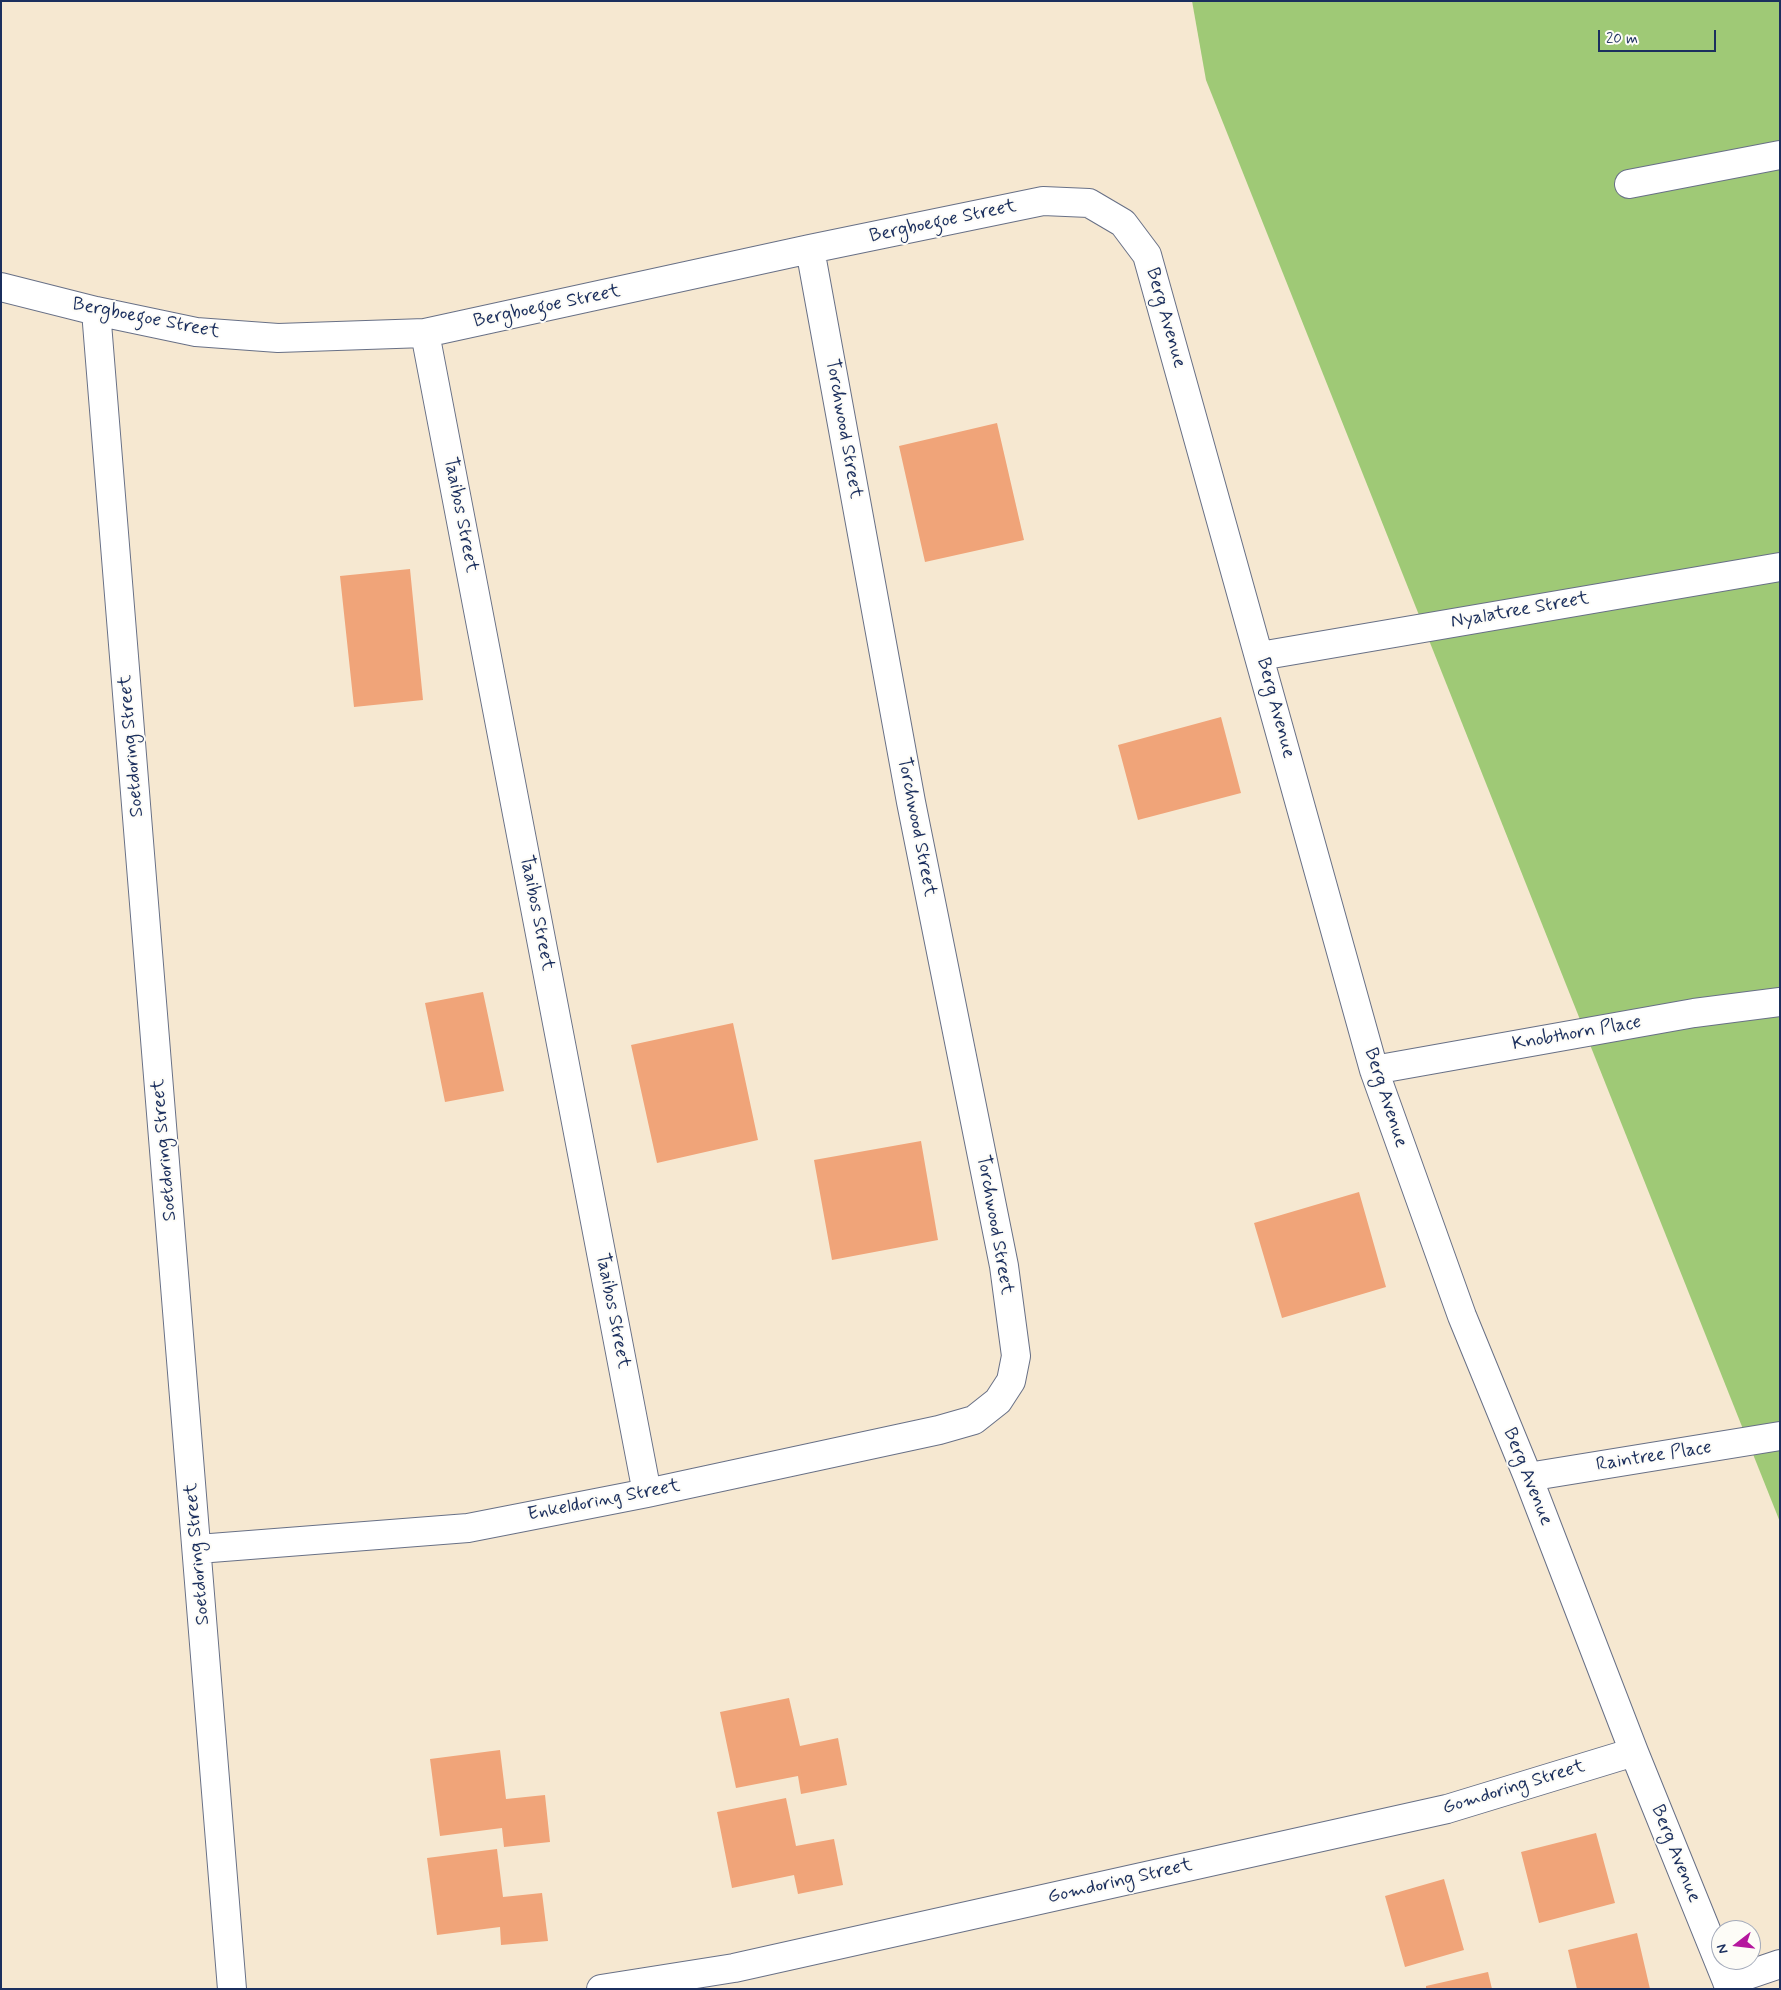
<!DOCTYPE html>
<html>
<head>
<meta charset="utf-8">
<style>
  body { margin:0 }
  #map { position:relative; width:1781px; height:1990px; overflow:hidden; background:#f6e8d1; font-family:Mynerve,sans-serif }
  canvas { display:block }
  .frame { position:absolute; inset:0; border:2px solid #1b2f5e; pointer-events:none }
  .north { position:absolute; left:1711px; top:1920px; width:50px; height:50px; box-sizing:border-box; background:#fdfcf7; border:1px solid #a3aaba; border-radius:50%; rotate:254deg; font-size:14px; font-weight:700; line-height:20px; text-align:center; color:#1b2f5e }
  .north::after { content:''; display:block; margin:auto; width:18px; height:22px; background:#b5179e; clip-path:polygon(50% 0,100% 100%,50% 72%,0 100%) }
  .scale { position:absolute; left:1598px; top:30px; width:118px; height:22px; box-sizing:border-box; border:2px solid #1b2f5e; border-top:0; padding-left:6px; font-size:15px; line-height:18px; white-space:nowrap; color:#1b2f5e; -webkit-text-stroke:4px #fdfcf7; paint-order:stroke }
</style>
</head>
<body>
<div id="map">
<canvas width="1781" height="1990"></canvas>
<div class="frame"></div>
<div class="north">N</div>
<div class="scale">20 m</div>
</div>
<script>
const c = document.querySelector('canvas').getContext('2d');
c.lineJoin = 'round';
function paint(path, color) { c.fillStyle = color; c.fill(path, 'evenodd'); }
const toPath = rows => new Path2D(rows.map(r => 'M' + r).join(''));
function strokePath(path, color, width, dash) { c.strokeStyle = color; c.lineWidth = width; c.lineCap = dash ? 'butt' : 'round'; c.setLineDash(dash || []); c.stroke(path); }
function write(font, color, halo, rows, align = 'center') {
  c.font = font + ' Mynerve,sans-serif'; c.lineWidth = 4; c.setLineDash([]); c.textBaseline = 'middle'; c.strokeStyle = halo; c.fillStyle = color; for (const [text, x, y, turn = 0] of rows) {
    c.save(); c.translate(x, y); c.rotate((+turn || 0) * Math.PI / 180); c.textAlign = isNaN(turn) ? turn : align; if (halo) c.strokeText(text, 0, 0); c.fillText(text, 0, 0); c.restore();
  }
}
paint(toPath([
  [1192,1,1780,1,1780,1522,1206,80]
]), '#9fc976');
paint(toPath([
  [997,423,1024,540,925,562,899,446],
  [410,569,423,700,354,707,340,576],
  [1221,717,1241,793,1138,820,1118,745],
  [483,992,504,1091,445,1102,425,1003],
  [733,1023,758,1140,657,1163,631,1045],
  [921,1141,938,1240,832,1260,814,1160],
  [1359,1192,1386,1287,1282,1318,1254,1223],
  [789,1698,800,1746,838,1738,847,1785,801,1794,798,1776,736,1788,720,1712],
  [500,1750,506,1799,545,1795,550,1842,504,1847,502,1828,440,1836,430,1759],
  [786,1798,796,1846,834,1839,843,1885,798,1894,794,1875,732,1888,717,1812],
  [1596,1833,1615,1903,1539,1923,1521,1852],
  [497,1849,503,1897,542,1893,548,1941,501,1945,500,1927,437,1935,427,1858],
  [1444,1879,1464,1950,1405,1967,1385,1896],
  [1637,1933,1650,1989,1577,1989,1568,1950],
  [1488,1972,1492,1989,1426,1989,1426,1986]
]), '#f0a479');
const street = toPath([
  [1629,184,1780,155],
  [1,287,96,311,196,332,278,338,425,333,810,249,1043,201,1089,203,1123,223,1147,255,1374,1070,1462,1316,1528,1477,1634,1752,1730,1989],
  [96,311,232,1989],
  [425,333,647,1493],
  [1260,656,1780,567],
  [1374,1070,1694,1013,1780,1002],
  [1528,1477,1780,1436],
  [198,1549,468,1528,647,1493,939,1430,974,1420,998,1401,1011,1381,1016,1356,1004,1266,911,802,810,249],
  [1727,1982,1780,1964],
  [601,1989,734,1968,1447,1809,1634,1752]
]);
strokePath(street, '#687086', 30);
strokePath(street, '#fff', 28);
write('19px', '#1b2f5e', '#fdfcf7', [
  ["Bergboegoe Street",943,222,-12],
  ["Bergboegoe Street",547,307,-12],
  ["Berg Avenue",1165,318,74],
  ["Bergboegoe Street",146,319,11],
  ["Torchwood Street",843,429,80],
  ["Taaibos Street",460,515,79],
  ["Nyalatree Street",1520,611,-10],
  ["Berg Avenue",1275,708,75],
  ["Soetdoring Street",132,746,-95],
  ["Torchwood Street",916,827,79],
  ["Taaibos Street",536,913,79],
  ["Knobthorn Place",1577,1034,-10],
  ["Berg Avenue",1385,1098,72],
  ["Soetdoring Street",165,1150,-95],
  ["Torchwood Street",994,1225,80],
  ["Taaibos Street",612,1311,79],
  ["Raintree Place",1654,1457,-9],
  ["Berg Avenue",1527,1477,68],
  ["Enkeldoring Street",604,1501,-11],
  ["Soetdoring Street",198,1554,-95],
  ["Gomdoring Street",1514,1788,-17],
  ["Berg Avenue",1675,1854,68],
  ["Gomdoring Street",1120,1882,-13]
]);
</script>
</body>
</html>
